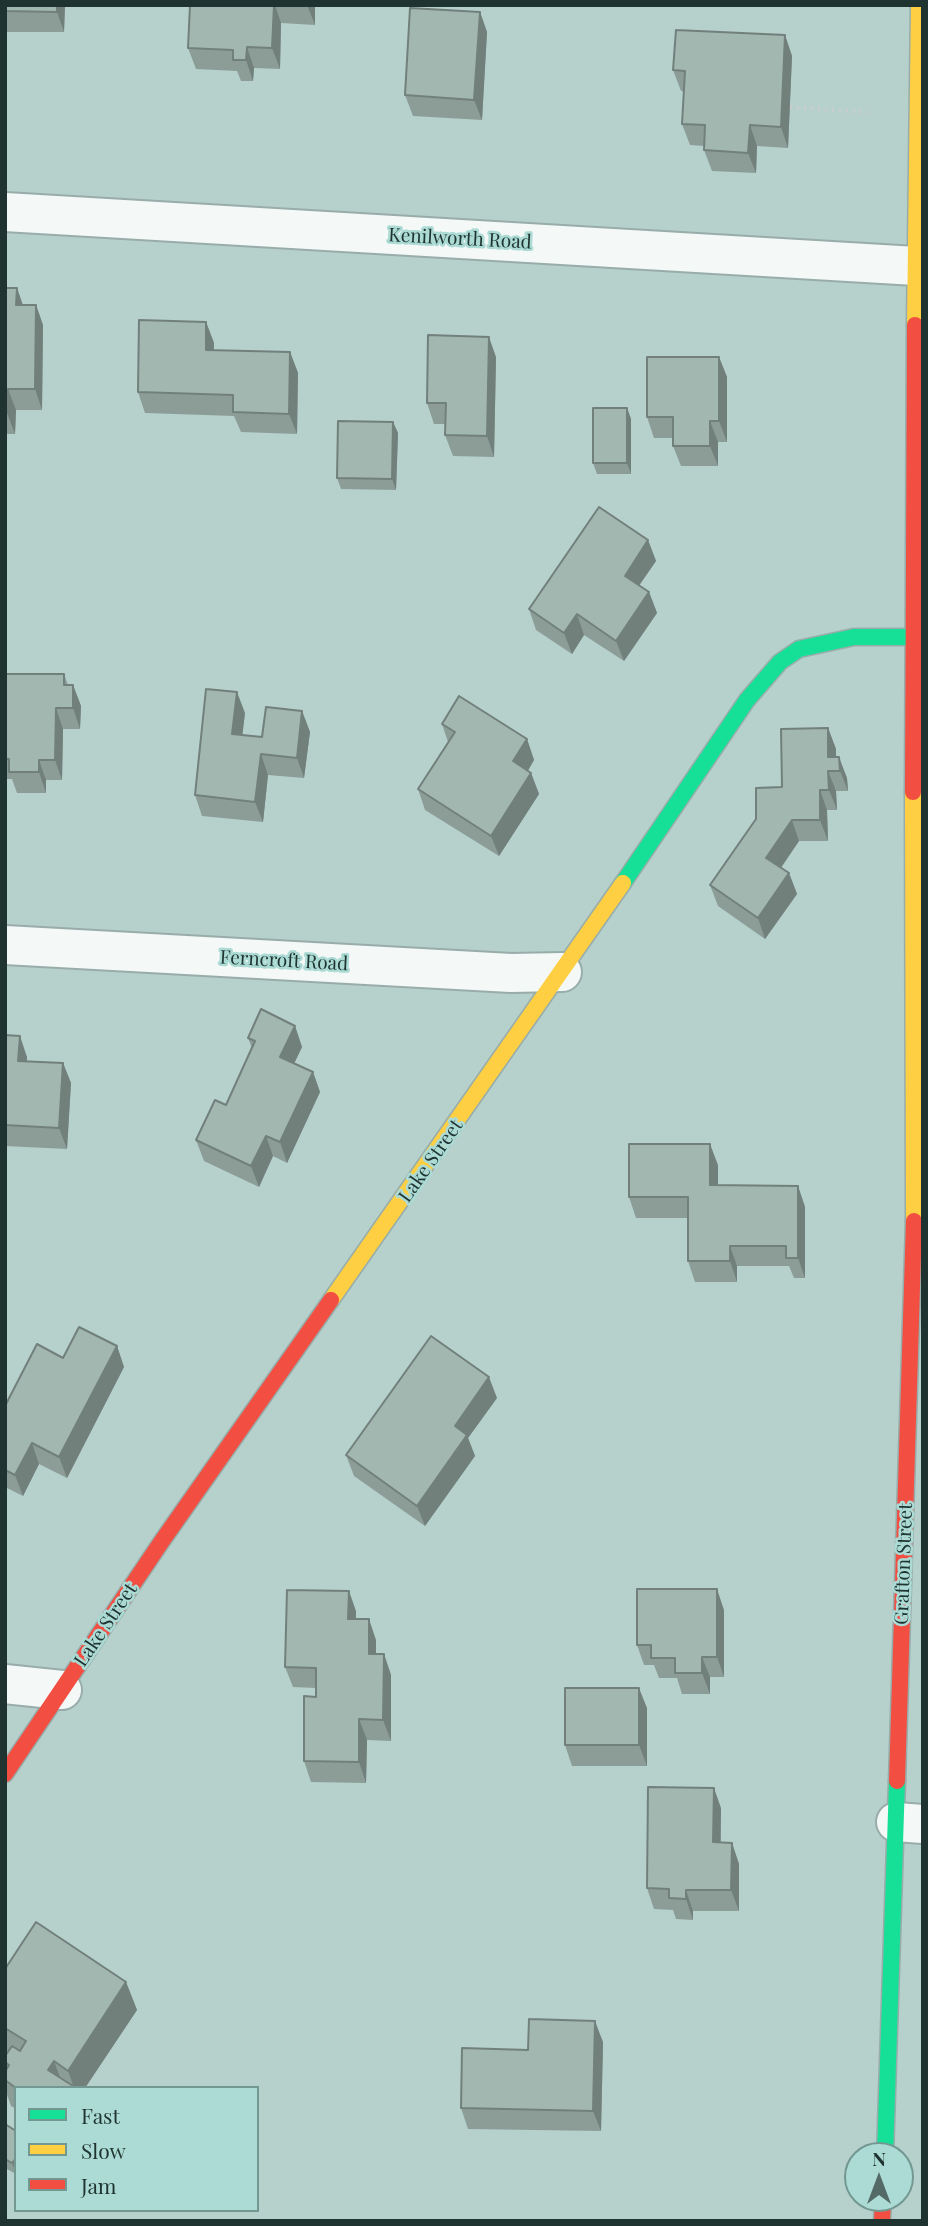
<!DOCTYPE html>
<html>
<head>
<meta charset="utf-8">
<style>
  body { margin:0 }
  #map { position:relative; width:928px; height:2226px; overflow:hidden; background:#b6d0cc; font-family:"Playfair Display",serif }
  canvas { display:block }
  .frame { position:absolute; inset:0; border:7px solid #1f3330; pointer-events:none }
  .legend { position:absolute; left:14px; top:2086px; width:245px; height:126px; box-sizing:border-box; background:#abdbd4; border:2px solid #739892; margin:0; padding:9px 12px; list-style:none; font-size:21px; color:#1f3330 }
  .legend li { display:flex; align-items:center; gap:14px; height:35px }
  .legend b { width:35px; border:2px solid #739892 }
  .north { position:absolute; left:844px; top:2142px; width:70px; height:70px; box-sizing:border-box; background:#abdbd4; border:2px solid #739892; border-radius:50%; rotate:0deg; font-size:19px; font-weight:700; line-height:28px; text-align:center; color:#1f3330 }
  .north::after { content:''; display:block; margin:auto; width:24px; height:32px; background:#546a67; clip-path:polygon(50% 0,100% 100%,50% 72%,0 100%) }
</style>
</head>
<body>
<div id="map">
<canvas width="928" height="2226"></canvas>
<div class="frame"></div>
<ul class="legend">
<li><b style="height:9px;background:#16e098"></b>Fast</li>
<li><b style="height:9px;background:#ffcf43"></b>Slow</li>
<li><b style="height:9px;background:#f24e42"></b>Jam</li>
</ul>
<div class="north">N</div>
</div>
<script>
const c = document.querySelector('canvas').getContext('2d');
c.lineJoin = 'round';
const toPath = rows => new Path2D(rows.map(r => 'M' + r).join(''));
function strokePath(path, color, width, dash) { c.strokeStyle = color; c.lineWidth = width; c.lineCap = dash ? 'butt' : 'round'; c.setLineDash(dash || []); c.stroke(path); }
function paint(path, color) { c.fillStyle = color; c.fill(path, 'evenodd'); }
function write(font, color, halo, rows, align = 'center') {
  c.font = font + ' "Playfair Display",serif'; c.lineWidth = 5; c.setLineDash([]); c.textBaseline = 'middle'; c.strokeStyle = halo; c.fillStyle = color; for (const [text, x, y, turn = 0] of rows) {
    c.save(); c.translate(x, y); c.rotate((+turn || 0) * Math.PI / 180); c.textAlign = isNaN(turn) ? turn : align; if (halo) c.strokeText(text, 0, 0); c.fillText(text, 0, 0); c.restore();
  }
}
const street = toPath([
  [5,212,916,266],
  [5,945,511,973,562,972],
  [5,1684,62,1690],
  [896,1822,923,1824]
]);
const fast = toPath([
  [623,883,747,700,780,662,799,649,854,637,912,637],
  [885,2156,897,1781]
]);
const slow = toPath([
  [915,325,919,5],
  [913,792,914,1221],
  [331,1300,623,883]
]);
const jam = toPath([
  [913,792,915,325],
  [5,1774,162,1541,331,1300],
  [897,1781,914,1221],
  [882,2221,883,2198]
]);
strokePath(street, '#98adaa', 42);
strokePath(fast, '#98adaa', 19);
strokePath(slow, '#98adaa', 19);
strokePath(jam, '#98adaa', 19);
strokePath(toPath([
  [790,107,868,112]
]), '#c7cece', 4.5, [2, 5]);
strokePath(street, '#f4f8f7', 38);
strokePath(fast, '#16e098', 16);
strokePath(slow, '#ffcf43', 16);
strokePath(jam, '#f24e42', 16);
paint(toPath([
  [5,5,65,5,64,32,5,32],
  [190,5,315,5,315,25,281,23,280,69,254,68,253,81,241,81,237,71,196,69,188,48],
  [480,12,487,32,482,120,413,116,405,95],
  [785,35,792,56,788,148,757,146,756,173,712,171,704,150,704,146,690,145,682,124,684,91,681,91,673,70],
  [5,288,17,288,23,305,36,305,43,325,42,410,16,410,15,434,5,434],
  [206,322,214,343,214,351,290,352,298,373,297,434,241,432,234,416,145,413,138,392],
  [496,357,494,457,453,456,445,435,445,424,434,424,427,403],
  [719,357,727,377,727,442,718,442,718,466,681,466,673,446,673,438,654,438,647,417],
  [627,408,631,419,631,474,597,474,593,463],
  [393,422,398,433,396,490,341,489,337,478],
  [648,540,656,561,639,585,649,592,657,613,624,661,584,635,572,654,536,630,529,609],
  [5,674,64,674,68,685,73,685,81,706,80,729,63,729,62,780,46,780,46,793,17,793,12,779,5,779],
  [302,711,310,732,304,778,268,775,263,822,202,816,195,795,245,713,242,735,262,737],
  [442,724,527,739,534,760,528,771,531,773,539,794,499,856,425,810,418,789,448,742],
  [828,728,836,749,836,757,847,778,848,791,836,791,837,810,827,810,828,841,799,841,781,868,789,873,797,894,765,939,718,906,710,885,782,787],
  [295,1026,302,1047,294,1064,313,1072,320,1092,287,1163,273,1156,259,1187,204,1161,196,1140,226,1105,252,1048,248,1038],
  [5,1035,27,1057,27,1061,63,1063,71,1083,67,1149,5,1146],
  [718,1165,718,1185,798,1186,805,1207,805,1278,794,1278,789,1266,737,1266,737,1282,695,1282,688,1261,688,1218,636,1218,629,1197],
  [117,1346,124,1367,67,1478,39,1464,23,1496,5,1487,5,1406,63,1358],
  [497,1398,468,1438,475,1456,425,1526,354,1476,346,1455],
  [724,1610,724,1677,710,1677,710,1694,682,1694,677,1678,659,1678,654,1665,644,1665,637,1645],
  [356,1611,356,1619,376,1640,376,1654,384,1654,391,1675,391,1741,367,1740,366,1783,311,1782,304,1761,316,1697,316,1688,293,1687,285,1667],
  [647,1708,647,1766,572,1766,565,1745],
  [721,1808,721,1843,732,1843,739,1864,739,1911,693,1911,693,1920,676,1919,673,1910,654,1909,647,1888],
  [5,1969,126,1982,137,2010,85,2088,16,2088,16,2109,11,2106,5,2089,5,2056,8,2051,5,2049],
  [603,2042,601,2131,468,2129,461,2108,528,2050],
  [5,2124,16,2131,16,2174,5,2168]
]), '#8c9d98');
paint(toPath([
  [57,5,65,5,64,32,57,12],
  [274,5,275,5,281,23,280,69,272,48],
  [307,5,315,5,315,25],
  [480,12,487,32,482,120,474,100],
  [785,35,792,56,788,148,781,127],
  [247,47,254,68,253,81,246,60],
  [750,125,757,146,756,173,748,153],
  [17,288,24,309,16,305],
  [36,305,43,325,42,410,35,389],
  [206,322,214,343,213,371,206,350],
  [489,337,496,357,494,457,487,436],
  [290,352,298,373,297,434,289,414],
  [719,357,727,377,727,442,719,421],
  [8,389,16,410,15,434,7,413],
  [627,408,631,419,631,474,627,463],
  [710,421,718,442,718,466,710,446],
  [393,422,398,433,396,490,392,479],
  [648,540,656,561,632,596,625,576],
  [649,592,657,613,624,661,616,641],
  [577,614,584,635,572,654,564,633],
  [73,685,81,706,80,729,73,708],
  [237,692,245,713,240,755,232,734],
  [56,708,63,729,62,780,55,760],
  [302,711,310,732,304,778,297,758],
  [828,728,836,749,836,771,828,757],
  [527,739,534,760,521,782,513,761],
  [261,754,268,775,263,822,255,802],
  [839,757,847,778,848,791,840,771],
  [39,760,46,780,46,793,39,772],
  [828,771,836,791,837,810,829,790],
  [531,773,539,794,499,856,491,836],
  [820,790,827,810,828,841,820,820],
  [792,820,799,841,773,879,766,858],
  [789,873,797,894,765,939,758,918],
  [295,1026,302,1047,287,1078,280,1057],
  [20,1036,27,1057,26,1081,18,1061],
  [63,1063,71,1083,67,1149,59,1128],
  [313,1072,320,1092,287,1163,280,1142],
  [266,1136,273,1156,259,1187,251,1166],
  [710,1144,718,1165,718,1206,710,1185],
  [798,1186,805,1207,805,1278,798,1258],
  [730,1246,737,1266,737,1282,730,1261],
  [117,1346,124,1367,67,1478,59,1457],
  [489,1377,497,1398,468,1438,475,1456,425,1526,417,1506,455,1426],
  [32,1443,39,1464,23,1496,15,1475],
  [717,1589,724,1610,724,1677,717,1657],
  [349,1591,356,1611,355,1640,348,1619],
  [369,1619,376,1640,376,1675,369,1654],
  [384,1654,391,1675,391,1741,383,1720],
  [702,1657,710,1677,710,1694,702,1673],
  [639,1688,647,1708,647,1766,639,1745],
  [359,1719,367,1740,366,1783,359,1762],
  [714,1788,721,1808,720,1863,713,1842],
  [732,1843,739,1864,739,1911,731,1890],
  [686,1890,693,1911,693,1920,686,1899],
  [126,1982,137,2010,85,2088,74,2088,68,2071],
  [595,2021,603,2042,601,2131,593,2111],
  [54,2061,64,2088,48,2070],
  [16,2158,16,2173,12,2163]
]), '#72807c');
const building = toPath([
  [5,5,57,5,57,12,5,11,5,5],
  [190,5,274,5,272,48,247,47,246,60,233,60,233,50,188,48,190,5],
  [410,8,480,12,474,100,405,95,410,8],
  [676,30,785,35,781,127,750,125,748,153,704,150,705,125,682,124,685,71,673,70,676,30],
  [5,288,17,288,16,305,36,305,35,389,8,389,7,413,5,413,5,288],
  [139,320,206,322,206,350,290,352,289,414,233,412,233,395,138,392,139,320],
  [428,335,489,337,487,436,445,435,446,403,427,403,428,335],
  [647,357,719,357,719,421,710,421,710,446,673,446,673,417,647,417,647,357],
  [593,408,627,408,627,463,593,463,593,408],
  [338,421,393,422,392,479,337,478,338,421],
  [599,507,648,540,625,576,649,592,616,641,577,614,564,633,529,609,599,507],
  [5,674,64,674,64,685,73,685,73,708,56,708,55,760,39,760,39,772,9,772,9,759,5,759,5,674],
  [206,689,237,692,232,734,262,737,266,707,302,711,297,758,261,754,255,802,195,795,206,689],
  [459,696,527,739,513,761,531,773,491,836,418,789,455,732,442,724,459,696],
  [828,728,828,757,839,757,840,771,828,771,829,790,820,790,820,820,792,820,766,858,789,873,758,918,710,885,756,819,756,788,782,787,781,729,828,728],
  [261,1009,295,1026,280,1057,313,1072,280,1142,266,1136,251,1166,196,1140,215,1100,226,1105,255,1041,248,1038,261,1009],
  [5,1035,20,1036,18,1061,63,1063,59,1128,5,1125,5,1035],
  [629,1144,710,1144,710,1185,798,1186,798,1258,786,1258,786,1246,730,1246,730,1261,688,1261,688,1197,629,1197,629,1144],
  [79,1327,117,1346,59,1457,32,1443,15,1475,5,1470,5,1406,37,1344,63,1358,79,1327],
  [431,1336,489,1377,455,1426,467,1435,417,1506,346,1455,431,1336],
  [637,1589,717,1589,717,1657,702,1657,702,1673,675,1673,675,1658,651,1658,651,1645,637,1645,637,1589],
  [287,1590,349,1591,348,1619,369,1619,369,1654,384,1654,383,1720,359,1719,359,1762,304,1761,304,1696,316,1697,316,1668,285,1667,287,1590],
  [565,1688,639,1688,639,1745,565,1745,565,1688],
  [648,1787,714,1788,713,1842,732,1843,731,1890,686,1890,686,1899,669,1898,669,1889,647,1888,648,1787],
  [36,1922,126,1982,68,2071,54,2061,48,2070,73,2086,72,2088,16,2088,5,2080,5,2072,9,2065,5,2062,5,2056,12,2046,20,2051,26,2041,5,2028,5,1969,36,1922],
  [529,2019,595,2021,593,2111,461,2108,462,2048,528,2050,529,2019],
  [5,2124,16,2131,16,2158,12,2163,5,2159,5,2124]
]);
paint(building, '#a3b7b1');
strokePath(building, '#72807c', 2);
write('19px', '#1f3330', '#abdbd4', [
  ["Kenilworth Road",460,239,3],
  ["Ferncroft Road",284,961,3],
  ["Lake Street",431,1161,-55],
  ["Grafton Street",904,1564,-88],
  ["Lake Street",106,1625,-56]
]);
</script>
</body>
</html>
